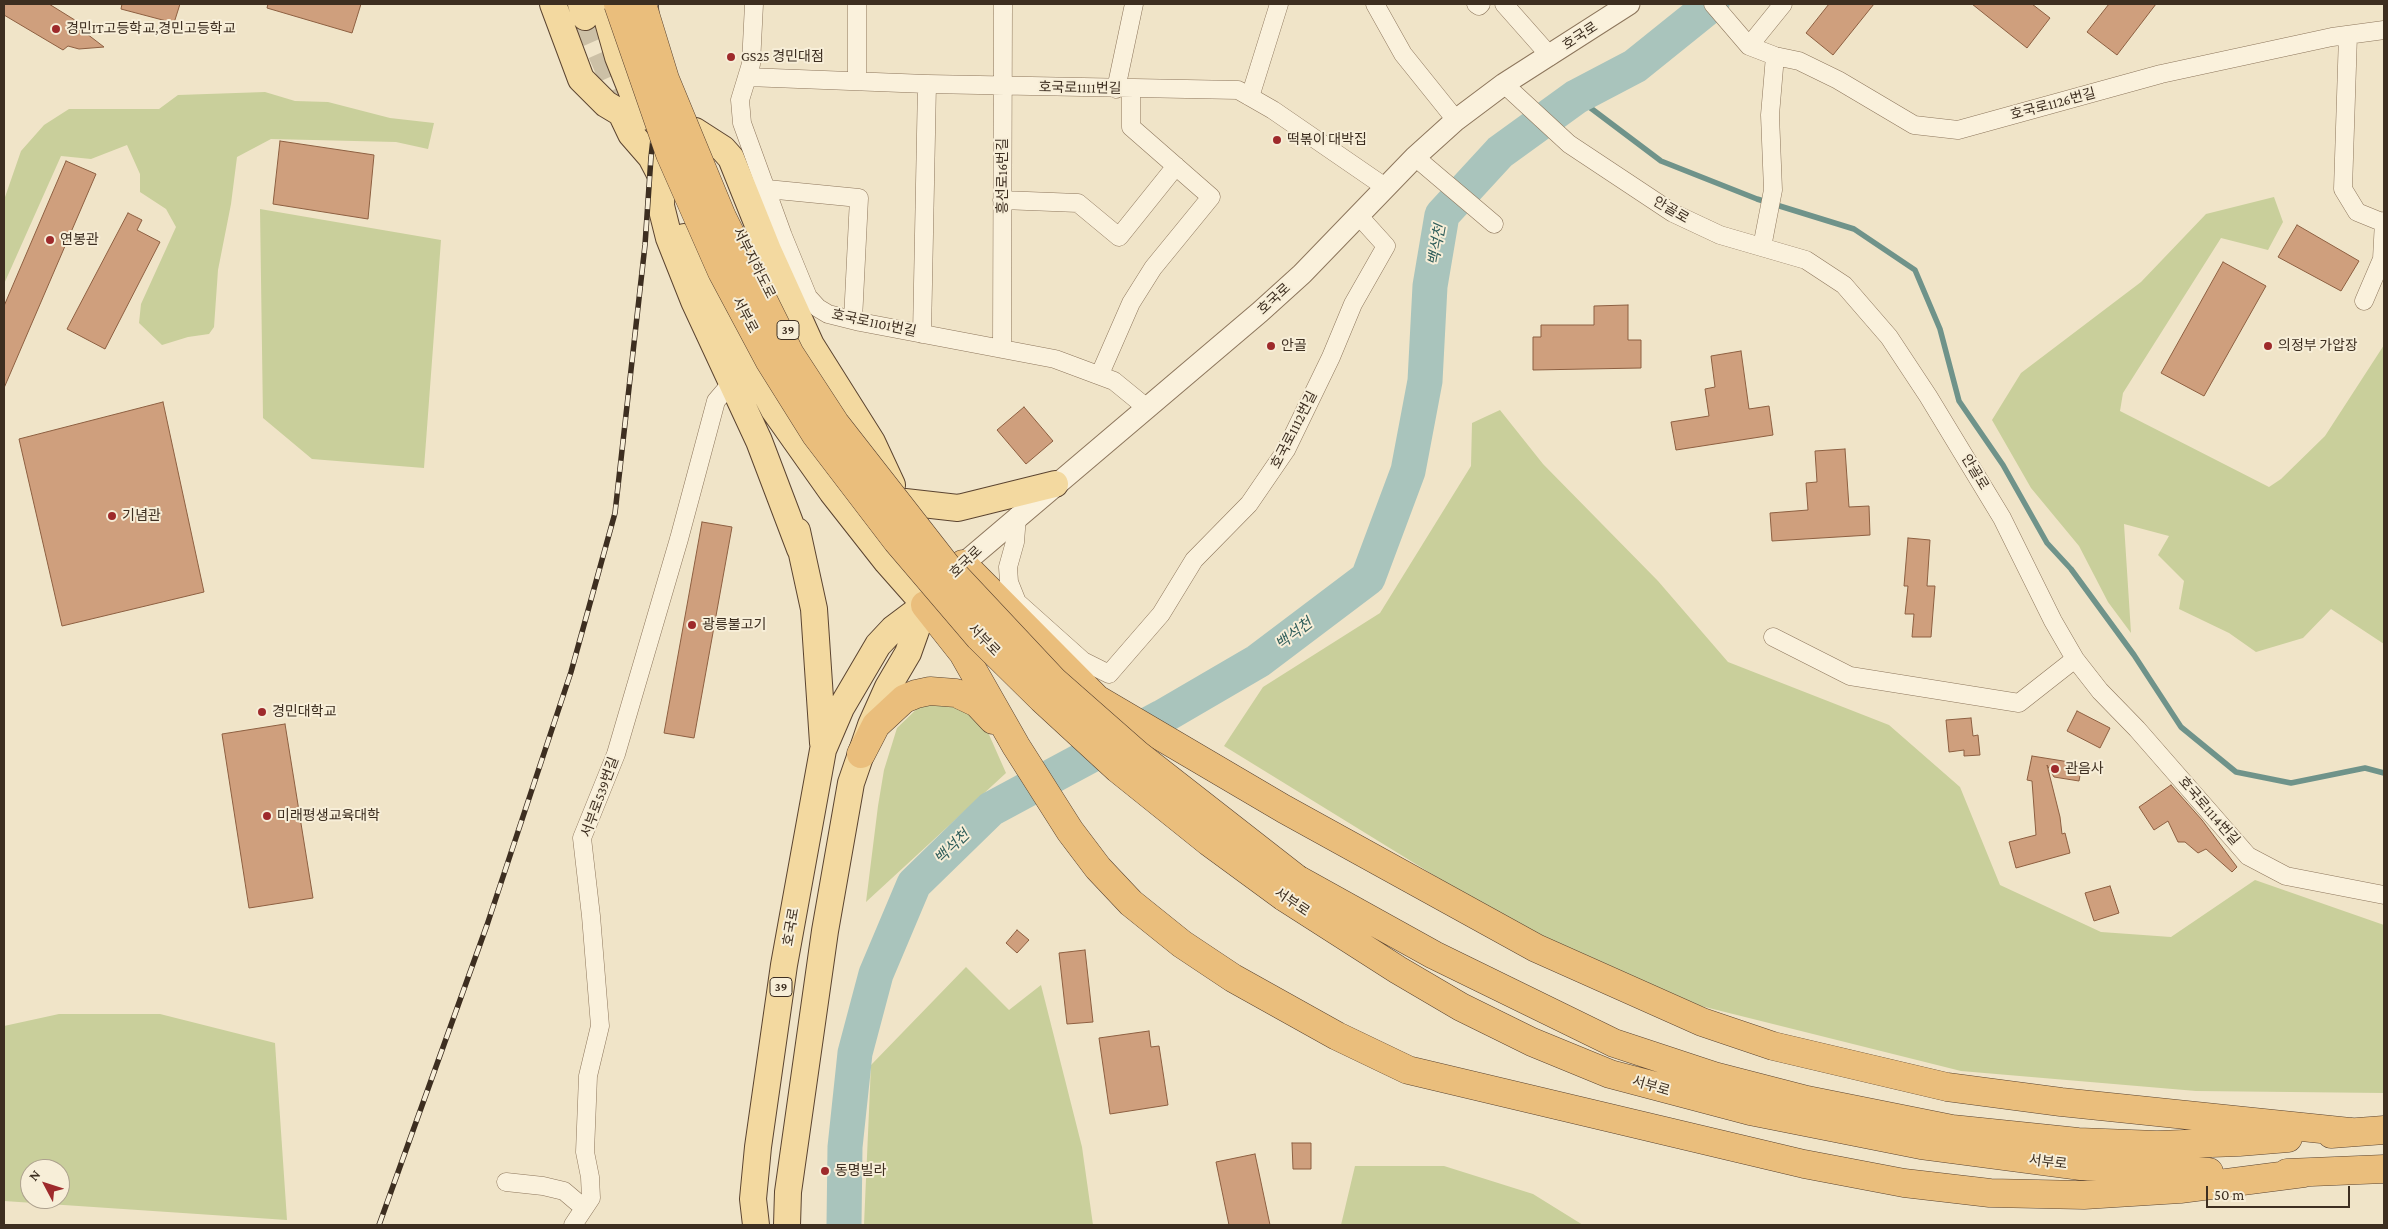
<!DOCTYPE html>
<html>
<head>
<meta charset="utf-8">
<style>
  body { margin:0 }
  #map { position:relative; width:2388px; height:1229px; overflow:hidden; background:#f0e4c8; font-family:"Crimson Pro",serif }
  canvas { display:block }
  .frame { position:absolute; inset:0; border:5px solid #3d2e20; pointer-events:none }
  .north { position:absolute; left:20px; top:1159px; width:50px; height:50px; box-sizing:border-box; background:#f7eed8; border:1px solid #ada18e; border-radius:50%; rotate:310deg; font-size:14px; font-weight:700; line-height:20px; text-align:center; color:#3d2e20 }
  .north::after { content:''; display:block; margin:auto; width:18px; height:22px; background:#9e2a2b; clip-path:polygon(50% 0,100% 100%,50% 72%,0 100%) }
  .scale { position:absolute; left:2206px; top:1186px; width:144px; height:22px; box-sizing:border-box; border:2px solid #3d2e20; border-top:0; padding-left:6px; font-size:15px; line-height:18px; white-space:nowrap; color:#3d2e20; -webkit-text-stroke:4px #f7eed8; paint-order:stroke }
</style>
</head>
<body>
<div id="map">
<canvas width="2388" height="1229"></canvas>
<div class="frame"></div>
<div class="north">N</div>
<div class="scale">50 m</div>
</div>
<script>
const c = document.querySelector('canvas').getContext('2d');
c.lineJoin = 'round';
function paint(path, color) { c.fillStyle = color; c.fill(path, 'evenodd'); }
const toPath = rows => new Path2D(rows.map(r => 'M' + r).join(''));
function strokePath(path, color, width, dash) { c.strokeStyle = color; c.lineWidth = width; c.lineCap = dash ? 'butt' : 'round'; c.setLineDash(dash || []); c.stroke(path); }
function write(font, color, halo, rows, align = 'center') {
  c.font = font + ' "Crimson Pro","Noto Sans KR",serif'; c.lineWidth = 4; c.setLineDash([]); c.textBaseline = 'middle'; c.strokeStyle = halo; c.fillStyle = color; for (const [text, x, y, turn = 0] of rows) {
    c.save(); c.translate(x, y); c.rotate((+turn || 0) * Math.PI / 180); c.textAlign = isNaN(turn) ? turn : align; if (halo) c.strokeText(text, 0, 0); c.fillText(text, 0, 0); c.restore();
  }
}
paint(toPath([
  [265,92,295,101,328,102,390,118,434,123,428,149,396,142,271,139,237,157,231,204,218,270,214,327,209,334,188,337,162,345,139,323,141,304,176,227,166,209,140,192,140,174,127,145,91,159,61,156,4,284,4,200,21,151,44,125,69,109,159,109,178,95],
  [2274,197,2283,222,2268,250,2221,238,2123,393,2120,411,2269,487,2281,479,2325,436,2384,345,2384,644,2331,609,2303,638,2256,652,2229,633,2179,609,2184,581,2158,555,2169,536,2124,524,2131,633,2108,602,2079,546,2031,488,1992,420,2021,373,2141,282,2206,214],
  [260,209,441,240,424,468,312,459,263,418],
  [1500,410,1543,464,1658,581,1728,662,1889,725,1960,787,2000,885,2101,932,2171,937,2255,880,2384,925,2384,1093,2196,1091,1961,1071,1609,983,1224,746,1263,687,1380,613,1471,466,1472,423],
  [958,694,979,712,1006,773,866,902,878,806,884,770,897,728,925,701],
  [966,967,1009,1010,1041,985,1082,1147,1093,1225,864,1225,871,1065],
  [59,1014,160,1014,275,1043,287,1220,4,1201,4,1026],
  [30,1169,60,1169,60,1199,30,1199],
  [1355,1166,1444,1166,1533,1194,1583,1225,1341,1225]
]), '#c9cf9b');
strokePath(toPath([
  [1576,97,1661,161,1757,199,1854,229,1915,270,1940,329,1959,401,2003,465,2047,543,2071,569,2134,655,2181,727,2236,772,2291,783,2365,768,2384,773]
]), '#6f938a', 5.5);
strokePath(toPath([
  [844,1225,845,1147,855,1053,876,974,914,884,991,809,1162,717,1258,661,1368,578,1408,471,1425,381,1430,286,1442,215,1500,152,1576,97,1635,66,1712,4]
]), '#a9c4bc', 35);
const building = toPath([
  [4,4,49,4,78,22,78,27,104,47,79,49,68,46,63,50,4,15,4,4],
  [122,4,180,4,174,23,121,9,122,4],
  [268,4,361,4,352,33,267,8,268,4],
  [1829,4,1874,4,1833,55,1806,33,1829,4],
  [1972,4,2032,4,2050,18,2027,48,1972,4],
  [2109,4,2156,4,2117,55,2087,32,2109,4],
  [280,141,374,155,368,219,273,204,280,141],
  [66,161,96,174,4,388,4,306,66,161],
  [128,213,142,220,137,230,160,242,105,349,67,329,128,213],
  [2297,225,2359,261,2341,291,2278,257,2297,225],
  [2223,262,2266,286,2204,396,2161,373,2223,262],
  [1628,305,1628,340,1641,340,1641,368,1533,370,1533,337,1541,337,1541,325,1594,325,1594,306,1628,305],
  [1741,351,1749,409,1769,406,1773,435,1676,450,1671,422,1709,416,1705,389,1715,387,1711,356,1741,351],
  [163,402,204,592,62,626,19,439,163,402],
  [1024,407,1053,441,1026,464,997,430,1024,407],
  [1845,449,1849,507,1869,506,1870,535,1772,541,1770,513,1808,510,1806,483,1817,482,1815,451,1845,449],
  [702,522,732,527,694,738,664,733,702,522],
  [1908,538,1930,540,1927,586,1935,586,1931,637,1912,637,1914,614,1905,614,1908,586,1904,586,1908,538],
  [2077,711,2110,728,2100,748,2067,731,2077,711],
  [1971,718,1973,736,1978,735,1980,755,1964,756,1964,750,1949,752,1946,720,1971,718],
  [285,724,313,898,249,908,222,734,285,724],
  [2032,756,2082,764,2079,781,2054,777,2047,765,2060,817,2062,834,2065,833,2070,853,2016,868,2009,842,2036,835,2032,781,2027,780,2032,756],
  [2171,785,2202,820,2237,867,2232,872,2206,849,2198,853,2185,842,2178,842,2168,821,2154,830,2139,807,2171,785],
  [2110,886,2119,913,2094,921,2085,893,2110,886],
  [1017,930,1029,940,1017,953,1006,943,1017,930],
  [1085,950,1093,1022,1067,1024,1059,953,1085,950],
  [1149,1031,1151,1047,1159,1046,1168,1105,1110,1114,1099,1038,1149,1031],
  [1292,1143,1311,1143,1311,1169,1293,1169,1292,1143],
  [1255,1154,1270,1225,1229,1225,1216,1162,1255,1154]
]);
paint(building, '#cf9f7d');
strokePath(building, '#8d5f41', 1);
strokePath(toPath([
  [585,17,629,117]
]), '#ccc0a6', 26, [26, 13]);
const minor = toPath([
  [754,4,751,64,740,100,742,123,783,236,808,297,818,308,828,314,860,322,1055,359,1114,381,1147,408],
  [1375,4,1403,54,1456,120],
  [1476,4,1479,6,1481,4],
  [1504,4,1550,56],
  [1713,4,1749,46,1775,56,1799,61,1838,80,1914,125,1958,130,2161,74,2332,37,2384,30],
  [2348,35,2343,189,2357,212,2384,223],
  [1749,46,1783,4],
  [747,77,927,84,1238,90,1273,110,1385,187],
  [857,81,857,4],
  [1504,84,1569,144,1673,213,1720,235,1806,260,1844,285,1889,337,1928,396,2002,518,2053,621,2075,659,2100,691,2137,729,2248,856,2286,876,2384,895],
  [1116,89,1134,4],
  [1250,97,1279,4],
  [1415,157,1494,224],
  [767,189,859,198,853,320],
  [1002,200,1078,203,1119,237,1176,166],
  [1762,247,1773,190,1770,115,1775,56],
  [2364,301,2382,259,2384,221],
  [922,334,927,84],
  [1002,349,1003,4],
  [1100,374,1131,303,1153,268,1211,197,1131,127,1131,89],
  [1017,516,1015,542,1008,567,1009,582,1017,602,1083,661,1109,674,1161,614,1194,560,1249,504,1286,450,1331,357,1353,304,1386,246,1358,215],
  [1773,637,1850,676,2019,703,2075,659],
  [506,1182,543,1186,564,1191,584,1208],
  [573,1225,591,1198,590,1177,585,1152,588,1076,600,1026,591,916,582,838,616,754,679,539,716,401,733,381]
]);
const tertiary = toPath([
  [963,564,1260,312,1302,274,1415,157,1456,120,1504,84,1629,4]
]);
const primary = toPath([
  [553,4,581,79,606,104,621,113,631,134,651,157,662,178,661,206,669,238,694,301,759,441,800,549],
  [581,4,585,17],
  [603,4,618,57,642,117],
  [672,126,695,131,723,149,731,158,768,250,811,345,872,442,892,485],
  [684,237,774,410,832,492,887,562,925,605],
  [905,502,958,508,1055,484],
  [797,531,814,609,823,743],
  [756,1225,753,1199,758,1147,784,965,823,750,841,708,878,645,893,629,925,605,939,590],
  [787,1225,788,1192,825,931,851,783,871,725,888,687,908,653,925,605]
]);
const trunk = toPath([
  [963,564,1097,699,1284,809,1536,948,1702,1022,1773,1046,1947,1087,2061,1102,2350,1132],
  [925,605,963,653,1016,746,1070,831,1098,868,1131,903,1182,944,1233,978,1337,1036,1408,1070,1804,1164,1904,1183,1990,1193,2084,1195,2180,1189,2304,1173],
  [861,754,876,725,904,699,916,694,930,691,956,693,977,703,993,720],
  [1297,879,1434,955,1614,1043,1714,1076,1807,1100,1952,1129,2078,1142,2157,1145,2239,1142,2288,1138],
  [1284,897,1398,970,1461,1007,1532,1042,1610,1074,1750,1111,1921,1145,2081,1166,2209,1172],
  [2331,1134,2384,1130],
  [2287,1173,2384,1169]
]);
strokePath(minor, '#8d765c', 19);
strokePath(tertiary, '#8d765c', 23);
strokePath(primary, '#5b4430', 28);
strokePath(trunk, '#5b4430', 29);
strokePath(minor, '#faf1dc', 18);
strokePath(tertiary, '#faf1dc', 21);
strokePath(primary, '#f3d9a0', 26);
strokePath(trunk, '#eabe7c', 28);
const rail = toPath([
  [379,1225,487,925,571,672,615,513,645,245,651,157,657,103,659,48,656,4]
]);
strokePath(rail, '#3d2e20', 5.5);
strokePath(rail, '#f7eed8', 4, [11]);
const trunkBridge = toPath([
  [618,4,670,154,722,272,769,360,816,435,897,541,979,637,1042,699,1118,769,1209,842,1284,897],
  [642,4,665,79,722,217,790,354,835,423,949,569,1054,681,1137,754,1297,879]
]);
strokePath(trunkBridge, '#5b4430', 29, []);
strokePath(trunkBridge, '#eabe7c', 28);
for (const [x, y, r, color] of [
  [56,29,5,"#9e2a2b"],
  [731,57,5,"#9e2a2b"],
  [1277,140,5,"#9e2a2b"],
  [50,240,5,"#9e2a2b"],
  [1271,346,5,"#9e2a2b"],
  [2268,346,5,"#9e2a2b"],
  [112,516,5,"#9e2a2b"],
  [692,625,5,"#9e2a2b"],
  [262,712,5,"#9e2a2b"],
  [2055,769,5,"#9e2a2b"],
  [267,816,5,"#9e2a2b"],
  [825,1171,5,"#9e2a2b"]
]) { const dot = new Path2D(); dot.arc(x, y, r, 0, 2 * Math.PI); c.fillStyle = color; c.fill(dot); strokePath(dot, '#f7eed8', 2); }
for (const [x, y, w] of [
  [788,330,22],
  [781,987,22]
]) { const box = new Path2D(); box.roundRect(x - w / 2, y - 9.5, w, 19, 4); c.fillStyle = '#f7eed8'; c.fill(box); strokePath(box, '#3d2e20', 1); }
write('bold 12px', '#3d2e20', null, [
  ["39",788,330],
  ["39",781,987]
]);
write('14px', '#3d2e20', '#f7eed8', [
  ["경민IT고등학교,경민고등학교",66,29],
  ["GS25 경민대점",741,57],
  ["떡볶이 대박집",1287,140],
  ["연봉관",60,240],
  ["안골",1281,346],
  ["의정부 가압장",2278,346],
  ["기념관",122,516],
  ["광릉불고기",702,625],
  ["경민대학교",272,712],
  ["관음사",2065,769],
  ["미래평생교육대학",277,816],
  ["동명빌라",835,1171]
], 'left');
write('14px', '#3d2e20', '#f7eed8', [
  ["호국로",1580,36,-33],
  ["호국로1111번길",1080,88,1],
  ["호국로1126번길",2053,104,-15],
  ["흥선로16번길",1003,176,-90],
  ["안골로",1671,210,30],
  ["서부지하도로",754,263,63],
  ["호국로",1274,299,-43],
  ["서부로",745,315,62],
  ["호국로1101번길",874,323,12],
  ["호국로1112번길",1294,430,-63],
  ["안골로",1975,472,59],
  ["호국로",966,562,-44],
  ["서부로",984,640,46],
  ["서부로539번길",600,797,-70],
  ["호국로1114번길",2209,811,49],
  ["서부로",1292,902,34],
  ["호국로",791,927,-80],
  ["서부로",1651,1086,16],
  ["서부로",2048,1162,7]
]);
write('italic 15px', '#2f5d5a', '#f7eed8', [
  ["백석천",1437,245,-80],
  ["백석천",1294,634,-37],
  ["백석천",952,847,-44]
]);
</script>
</body>
</html>
